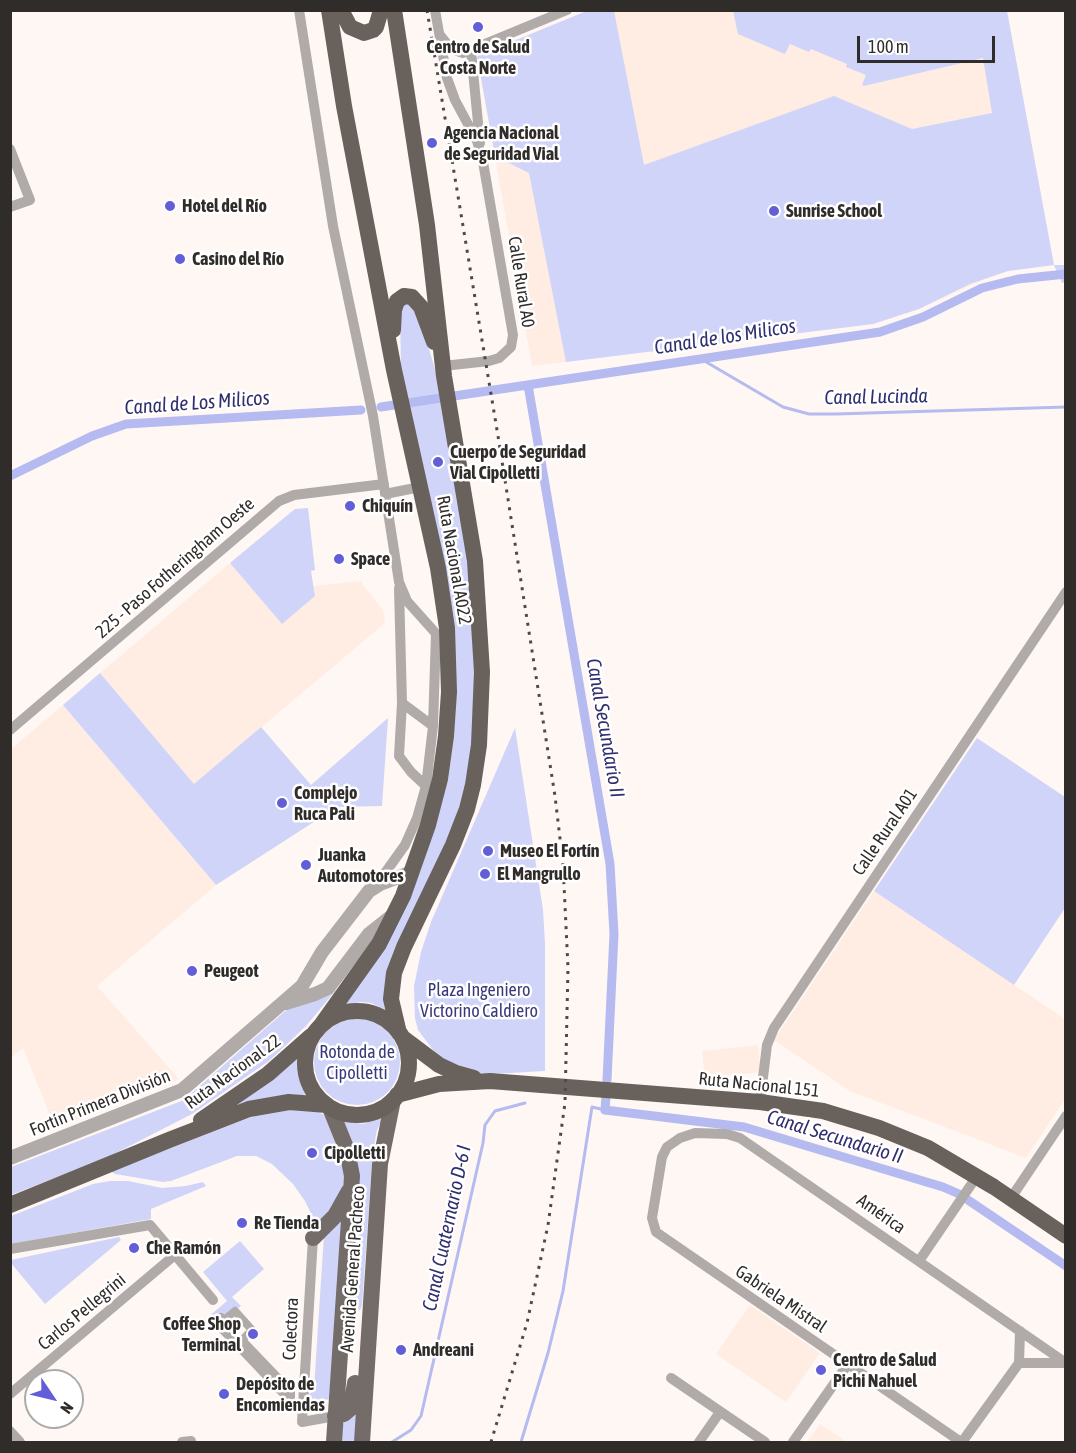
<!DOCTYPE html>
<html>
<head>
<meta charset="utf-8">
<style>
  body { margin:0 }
  #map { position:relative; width:1076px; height:1453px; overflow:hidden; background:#fff7f3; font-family:"Asap Condensed",sans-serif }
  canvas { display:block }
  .frame { position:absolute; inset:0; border:12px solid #302c2a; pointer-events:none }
  .north { position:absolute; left:24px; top:1369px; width:60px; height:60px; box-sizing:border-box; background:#fff; border:2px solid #acabaa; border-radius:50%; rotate:125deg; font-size:16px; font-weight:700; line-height:24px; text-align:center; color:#302c2a }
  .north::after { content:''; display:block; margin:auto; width:21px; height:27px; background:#625ed7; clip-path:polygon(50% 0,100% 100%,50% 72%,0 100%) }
  .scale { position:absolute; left:857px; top:36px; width:138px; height:27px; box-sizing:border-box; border:3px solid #302c2a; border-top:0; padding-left:8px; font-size:18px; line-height:21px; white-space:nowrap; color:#302c2a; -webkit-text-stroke:4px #fff; paint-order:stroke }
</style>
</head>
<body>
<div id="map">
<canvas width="1076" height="1453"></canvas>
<div class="frame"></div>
<div class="north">N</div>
<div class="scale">100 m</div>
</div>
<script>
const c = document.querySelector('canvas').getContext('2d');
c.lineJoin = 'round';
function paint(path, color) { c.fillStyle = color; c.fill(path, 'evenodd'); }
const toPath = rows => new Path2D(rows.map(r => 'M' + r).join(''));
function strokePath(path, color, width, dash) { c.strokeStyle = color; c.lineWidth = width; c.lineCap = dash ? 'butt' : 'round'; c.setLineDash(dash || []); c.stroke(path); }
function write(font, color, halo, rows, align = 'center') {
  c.font = font + ' "Asap Condensed",sans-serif'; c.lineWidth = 5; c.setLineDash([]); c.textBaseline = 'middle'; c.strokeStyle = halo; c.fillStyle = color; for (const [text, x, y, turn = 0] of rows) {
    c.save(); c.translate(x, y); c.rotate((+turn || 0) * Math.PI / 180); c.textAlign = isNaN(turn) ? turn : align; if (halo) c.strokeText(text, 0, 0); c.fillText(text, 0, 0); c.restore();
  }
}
paint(toPath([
  [589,11,1007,11,1054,265,1008,271,989,277,919,309,873,324,532,366,477,56],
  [230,563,282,624,315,596,314,586,362,581,362,584,383,610,385,623,194,784,100,673],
  [63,705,216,885,97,986,179,1079,55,1128,23,1048,11,1058,10,750],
  [874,891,1065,1019,1065,1099,1026,1158,850,1091,774,1040],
  [758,1045,761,1072,705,1078,702,1051],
  [750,1305,820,1353,786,1402,716,1354],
  [820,1424,847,1442,807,1442]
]), '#ffede4');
paint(toPath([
  [589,10,614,11,644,165,834,96,912,129,992,113,983,58,864,86,862,85,866,75,846,67,847,64,811,49,809,52,790,44,785,54,738,34,733,11,1007,11,1054,265,1065,265,1065,282,1062,283,1054,265,1008,271,970,284,919,309,873,324,566,362,529,173,495,156,477,56],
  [407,302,420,318,437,376,470,572,476,712,468,783,386,1010,371,1003,361,1002,341,1005,390,934,455,700,401,369,400,311,401,307],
  [308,508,315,570,311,571,315,596,282,624,230,563,290,513,295,509],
  [100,673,194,784,261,727,311,785,388,718,382,806,337,807,216,885,63,705],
  [515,728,543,910,545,943,545,1071,492,1074,472,1072,442,1058,433,1050,418,1030,415,1018,414,986,421,952,431,922],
  [977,738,1065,797,1065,908,1014,985,874,891],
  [336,990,306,1026,269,1061,192,1114,106,1158,11,1195,11,1167,184,1100,292,1005],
  '314 1062a43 43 0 1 1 86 0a43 43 0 1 1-86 0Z',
  [299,1055,300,1075,308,1097,212,1118],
  [282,1109,319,1112,324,1115,345,1166,343,1188,334,1206,316,1224,305,1201,293,1184,272,1164,256,1156,237,1156,171,1181,163,1182,115,1174,112,1172,113,1170,254,1116],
  [383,1117,377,1130,373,1151,362,1305,360,1310,355,1310,352,1304,358,1178,339,1120,363,1124],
  [110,1181,128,1181,162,1188,186,1186,203,1182,206,1186,151,1209,151,1219,11,1244,11,1216,93,1184],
  [345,1208,329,1399,318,1402,311,1400,308,1396,314,1388,324,1235],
  [119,1237,121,1240,45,1304,11,1263,11,1260],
  [240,1241,264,1269,232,1297,241,1306,224,1320,220,1317,207,1329,201,1323,227,1301,203,1272],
  [356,1410,356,1442,341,1442,343,1423]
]), '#d0d4f8');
strokePath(toPath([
  [701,359,783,407,809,414,836,414,1066,407],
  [392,1442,411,1430,421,1416,483,1143,485,1125,495,1111,525,1103],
  [521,1442,548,1353,563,1291,592,1107,605,1110]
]), '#b5baf1', 3);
strokePath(toPath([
  [528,385,610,864,614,934,607,1080],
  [381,407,880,332,923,317,982,288,1018,279,1066,274],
  [10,476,92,436,126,424,361,410],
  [606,1096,605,1110,744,1127,943,1187,959,1194],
  [968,1200,1066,1266]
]), '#b5baf1', 9);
strokePath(toPath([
  [235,1311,252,1330,242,1340,291,1391,291,1402,215,1322,221,1317,224,1320,235,1311]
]), '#b0aba9', 8);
strokePath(toPath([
  [299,10,333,226,373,416,399,582,407,601,448,647],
  [435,10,447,78,455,100,477,141,483,162,513,335,511,347,499,358,489,361,443,366],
  [440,35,451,49,463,53,567,10],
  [471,51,480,143],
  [10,149,30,200,10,207],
  [385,494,420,487],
  [402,703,433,726],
  [10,730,279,501,294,495,384,484],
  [426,786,433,726,436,634],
  [375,887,405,845,417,818,426,786,411,772,399,756,402,703,399,588],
  [760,1102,767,1045,774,1028,1066,592],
  [1011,1198,1066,1116],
  [313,1238,302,1422,335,1416],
  [10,1249,150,1225,213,1300],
  [919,1261,977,1176],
  [1019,1363,1065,1363],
  [671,1378,765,1442],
  [10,1394,176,1254],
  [10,1431,20,1442],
  [182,1442,191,1441],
  [699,1442,720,1412],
  [793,1442,848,1364],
  [961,1442,656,1232,652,1218,662,1157,667,1147,680,1138,695,1133,727,1134,740,1138,1066,1363],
  [962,1442,1019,1363,1020,1331]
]), '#b0aba9', 10);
strokePath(toPath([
  [286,1003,315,994,328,988,369,934,393,915],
  [10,1158,182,1090,302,986,322,952,369,891,380,884,412,872]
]), '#b0aba9', 14);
strokePath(toPath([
  [330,1108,347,1150,352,1176,334,1442],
  [313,1238,335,1216,349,1191],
  [335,1416,344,1414,351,1408,355,1383],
  [362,1442,380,1164,393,1100]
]), '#736c68', 16);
strokePath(toPath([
  [341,10,350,27,364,33,373,30,376,27,381,10],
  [394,10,427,225,444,376,475,561,482,672,479,745,473,785,467,809,453,845,404,947,394,973,391,999,399,1033],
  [393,330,394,310,397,301,404,296,412,297,421,307,434,342],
  '305 1063a52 52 0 1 1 104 0a52 52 0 1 1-104 0Z',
  [322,1024,379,944,403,896,428,825,440,779,446,736,449,692,447,628,438,568,394,370,344,106,329,10],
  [403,1038,439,1065,456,1073,474,1078],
  [397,1095,439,1084,490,1081,760,1102,823,1111,879,1128,928,1148,994,1187,1066,1236],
  [201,1120,268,1074,311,1036],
  [10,1205,169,1140,249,1109,289,1102,327,1105]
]), '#68615c', 16);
strokePath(toPath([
  [427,10,498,436,555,796,563,864,568,968,565,1103,548,1225,527,1323,491,1442]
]), '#4f4a48', 3, [3, 6]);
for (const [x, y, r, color] of [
  [478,27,6,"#625ed7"],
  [432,143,6,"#625ed7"],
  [170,206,6,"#625ed7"],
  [774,211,6,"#625ed7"],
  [180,259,6,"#625ed7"],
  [438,462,6,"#625ed7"],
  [350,506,6,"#625ed7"],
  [339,559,6,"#625ed7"],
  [282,803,6,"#625ed7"],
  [488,851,6,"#625ed7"],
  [306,865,6,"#625ed7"],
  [485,874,6,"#625ed7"],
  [192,971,6,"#625ed7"],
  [312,1153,6,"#625ed7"],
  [242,1223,6,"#625ed7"],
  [134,1248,6,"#625ed7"],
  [253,1334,6,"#625ed7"],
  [401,1350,6,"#625ed7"],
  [821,1370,6,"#625ed7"],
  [224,1394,6,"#625ed7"]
]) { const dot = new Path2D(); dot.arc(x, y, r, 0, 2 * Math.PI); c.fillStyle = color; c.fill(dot); strokePath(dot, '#fff', 2); }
write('bold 18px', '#302c2a', '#fff', [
  ["Centro de Salud",478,47,"center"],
  ["Costa Norte",478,68,"center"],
  ["Agencia Nacional",444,133],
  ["de Seguridad Vial",444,154],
  ["Hotel del Río",182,206],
  ["Sunrise School",786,211],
  ["Casino del Río",192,259],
  ["Cuerpo de Seguridad",450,452],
  ["Vial Cipolletti",450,473],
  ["Chiquín",362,506],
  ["Space",351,559],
  ["Complejo",294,793],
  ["Ruca Pali",294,814],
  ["Museo El Fortín",500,851],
  ["Juanka",318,855],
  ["Automotores",318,876],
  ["El Mangrullo",497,874],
  ["Peugeot",204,971],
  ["Cipolletti",324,1153],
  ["Re Tienda",254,1223],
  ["Che Ramón",146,1248],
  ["Coffee Shop",241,1324,"right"],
  ["Terminal",241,1345,"right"],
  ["Andreani",413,1350],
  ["Centro de Salud",833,1360],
  ["Pichi Nahuel",833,1381],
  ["Depósito de",236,1384],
  ["Encomiendas",236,1405]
], 'left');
write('18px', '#302c2a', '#fff', [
  ["Calle Rural A0",521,282,81],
  ["Ruta Nacional A022",454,560,80],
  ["225 - Paso Fotheringham Oeste",175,568,-41],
  ["Calle Rural A01",885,832,-56],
  ["Ruta Nacional 22",233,1072,-36],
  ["Ruta Nacional 151",759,1085,6],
  ["Fortín Primera División",100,1103,-22],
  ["América",881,1214,35],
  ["Avenida General Pacheco",353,1269,-86],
  ["Gabriela Mistral",781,1299,34],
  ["Carlos Pellegrini",82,1312,-40],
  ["Colectora",291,1329,-87]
]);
write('18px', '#3a3a7b', '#fff', [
  ["Plaza Ingeniero",479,990],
  ["Victorino Caldiero",479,1011],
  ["Rotonda de",357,1052],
  ["Cipolletti",357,1073]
]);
write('italic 20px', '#312f6f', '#fff', [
  ["Canal de los Milicos",725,337,-9],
  ["Canal Lucinda",876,397,-1],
  ["Canal de Los Milicos",197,403,-4],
  ["Canal Secundario II",605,728,80],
  ["Canal Secundario II",835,1137,17],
  ["Canal Cuaternario D-6 I",447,1228,-78]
]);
</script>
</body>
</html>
